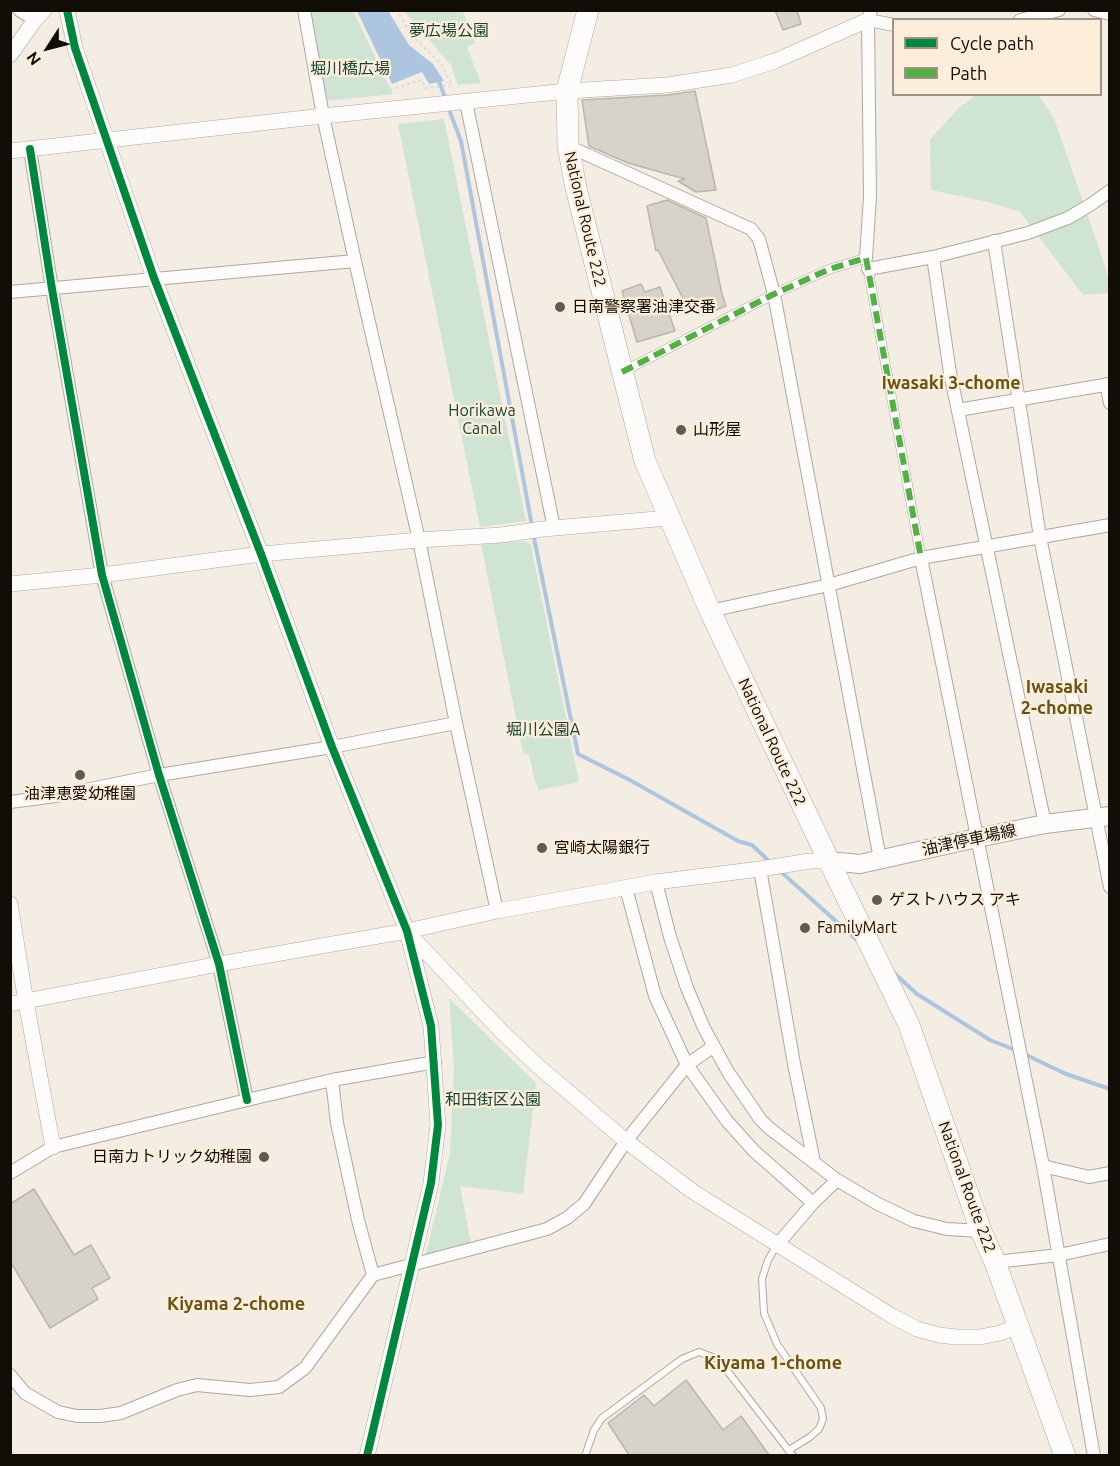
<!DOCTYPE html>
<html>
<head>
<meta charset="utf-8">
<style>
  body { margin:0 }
  #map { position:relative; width:1120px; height:1466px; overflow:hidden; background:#f4ede3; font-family:Ubuntu,sans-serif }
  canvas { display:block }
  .frame { position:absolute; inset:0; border:12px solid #120d07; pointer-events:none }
  .legend { position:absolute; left:892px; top:18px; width:210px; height:78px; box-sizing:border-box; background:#fceedb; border:2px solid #9e9486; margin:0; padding:8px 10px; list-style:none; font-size:18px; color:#120d07 }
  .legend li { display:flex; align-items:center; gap:12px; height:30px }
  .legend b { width:30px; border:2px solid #9e9486 }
  .north { position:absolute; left:18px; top:18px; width:60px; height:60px; -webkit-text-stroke:4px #fceedb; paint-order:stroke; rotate:234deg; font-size:16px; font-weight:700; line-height:24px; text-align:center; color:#120d07 }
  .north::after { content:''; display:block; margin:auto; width:21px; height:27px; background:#120d07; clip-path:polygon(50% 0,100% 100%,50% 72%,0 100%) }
</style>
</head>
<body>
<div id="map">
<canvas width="1120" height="1466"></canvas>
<div class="frame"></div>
<ul class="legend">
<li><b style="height:8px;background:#00873e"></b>Cycle path</li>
<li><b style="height:8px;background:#54b044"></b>Path</li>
</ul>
<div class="north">N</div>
</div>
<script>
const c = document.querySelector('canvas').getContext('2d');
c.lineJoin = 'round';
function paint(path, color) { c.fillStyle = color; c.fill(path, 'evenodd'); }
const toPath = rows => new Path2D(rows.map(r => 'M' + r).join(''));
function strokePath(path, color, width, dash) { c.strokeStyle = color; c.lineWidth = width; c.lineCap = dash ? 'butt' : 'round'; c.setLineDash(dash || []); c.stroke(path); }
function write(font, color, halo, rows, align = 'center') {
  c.font = font + ' Ubuntu,"Noto Sans JP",sans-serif'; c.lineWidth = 4.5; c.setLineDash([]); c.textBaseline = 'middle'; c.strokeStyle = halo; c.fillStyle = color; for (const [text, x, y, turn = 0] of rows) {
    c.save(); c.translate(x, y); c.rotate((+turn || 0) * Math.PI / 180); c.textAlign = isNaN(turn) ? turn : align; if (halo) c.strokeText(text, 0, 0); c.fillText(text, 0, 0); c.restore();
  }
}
paint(toPath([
  [311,11,353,11,393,94,327,101],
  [404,11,463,11,475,43,467,47,481,83,458,85,451,65],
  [976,95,1038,95,1054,118,1102,257,1109,281,1109,293,1083,295,1020,212,988,202,931,190,930,139,959,108],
  [444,119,526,521,480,527,398,124],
  [525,541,531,546,579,782,539,790,535,781,529,755,523,753,481,544],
  [449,998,536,1083,523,1194,460,1186,472,1249,424,1262,450,1153,454,1066]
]), '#d0e4d4');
paint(toPath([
  [357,11,388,11,409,45,433,64,444,81,429,84,422,72,392,84]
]), '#adc5de');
strokePath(toPath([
  [438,79,446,100],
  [448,107,461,141,532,526],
  [533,533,578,754,628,779,738,841,752,845,771,863],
  [779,870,858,941],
  [893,972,917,994,990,1040,1018,1051],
  [1024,1054,1066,1074,1110,1089]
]), '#adc5de', 4);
const building = toPath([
  [775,10,797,10,801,24,783,30,775,10],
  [695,91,716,190,696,192,678,181,685,179,628,163,589,146,582,100,668,95,695,91],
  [667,200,706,218,722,294,726,306,703,315,696,304,687,306,658,250,656,251,647,206,667,200],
  [641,284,645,292,660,287,675,331,637,342,622,291,641,284],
  [34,1189,74,1255,91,1245,110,1278,92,1288,98,1299,50,1328,10,1261,10,1204,34,1189],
  [686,1380,723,1430,741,1416,769,1455,629,1455,608,1423,644,1395,654,1406,686,1380]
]);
paint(building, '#d7d2ca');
strokePath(building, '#bbb5ae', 1.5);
const service = toPath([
  [777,1245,768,1260,762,1279,764,1313,777,1344,821,1408,823,1419,819,1429,810,1437,789,1450],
  [585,1456,594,1430,602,1418,682,1359,699,1352,718,1359,793,1456]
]);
const pedestrian = toPath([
  [622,372,774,294,830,269,866,258,921,558]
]);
const minor = toPath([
  [19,10,35,20],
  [304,10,323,116,355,261,419,540,456,723,497,911],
  [1094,10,1110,14],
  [868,20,894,25],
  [1020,20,1059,10],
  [466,102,554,528],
  [568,146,751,229,759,239,774,294,880,859],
  [30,149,52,289,102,575,159,775,219,964,247,1100],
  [994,241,1040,537,1110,887],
  [933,257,950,373,1045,824],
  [866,258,870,196,868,20,871,10],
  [868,269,933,257,1028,233,1068,218,1090,205,1110,191],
  [10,292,355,261],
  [1106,384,1110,403],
  [958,410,1110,384],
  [921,558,1043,1166,1094,1456],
  [710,611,829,585,921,558,1110,525],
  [10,802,56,796,159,775,332,747,456,723],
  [760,869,794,1064,814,1162],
  [656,882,670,937,687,988,704,1028,728,1072,760,1119,769,1128,837,1180,878,1204,914,1221,947,1229,981,1231],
  [626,888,655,996,687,1065,727,1121,754,1151,813,1203],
  [332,1080,337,1123,358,1220,373,1275],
  [1043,1166,1089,1177,1110,1173],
  [10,1173,53,1147,247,1100,332,1080,435,1062],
  [778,1244,813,1203,837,1180],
  [995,1262,1059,1255,1110,1244],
  [10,1375,25,1393,58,1412,77,1416,100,1416,121,1413,177,1390,197,1385,250,1390,279,1387,305,1368,373,1275,547,1229,567,1218,584,1204,626,1141,687,1065,714,1046]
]);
const tertiary = toPath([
  [67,10,75,48,154,278,261,554,332,747,407,931,431,1026,438,1125,431,1183,367,1456],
  [10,55,35,20,44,10],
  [10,151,323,116,567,91,667,85,732,75,775,61,868,20],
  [10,584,102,575,261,554,419,540,501,535,543,529,668,518],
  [10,904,26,1002,53,1147],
  [409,934,503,1033,539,1067,626,1141,692,1191,892,1316,917,1329,939,1335,956,1337,980,1337,1000,1333,1018,1326],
  [10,1004,219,964,407,931,497,911,656,882,760,869,810,861,829,861]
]);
const secondary = toPath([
  [829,861,860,864,977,838,1045,824,1110,816]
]);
const trunk = toPath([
  [588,10,567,91,568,146,576,188,645,461,710,611,829,861,909,1025,981,1231,995,1262,1065,1456]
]);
strokePath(service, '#aea8a0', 8);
strokePath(pedestrian, '#aea8a0', 10);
strokePath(minor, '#aea8a0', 14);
strokePath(tertiary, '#aea8a0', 16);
strokePath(secondary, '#aea8a0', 20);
strokePath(trunk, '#aea8a0', 22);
strokePath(toPath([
  [349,10,389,90,422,80,425,88,452,85,442,65,410,33,397,10]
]), '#dedbd8', 2, [3, 3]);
strokePath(service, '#fdfcfb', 6);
strokePath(pedestrian, '#fdfcfb', 9);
strokePath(minor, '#fdfcfb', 12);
strokePath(tertiary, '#fdfcfb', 15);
strokePath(secondary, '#fdfcfb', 18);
strokePath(trunk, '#fdfcfb', 21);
strokePath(toPath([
  [622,372,774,294,830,269,866,258,921,558]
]), '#54b044', 6, [12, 6]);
strokePath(toPath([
  [67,10,75,48,154,278,261,554,332,747,407,931,431,1026,438,1125,431,1183,367,1456],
  [30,149,52,289,102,575,159,775,219,964,247,1100]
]), '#00873e', 8);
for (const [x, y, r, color] of [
  [560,307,6,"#615b54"],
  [681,430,6,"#615b54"],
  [80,775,6,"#615b54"],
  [542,848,6,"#615b54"],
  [877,900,6,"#615b54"],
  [805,928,6,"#615b54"],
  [264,1157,6,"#615b54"]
]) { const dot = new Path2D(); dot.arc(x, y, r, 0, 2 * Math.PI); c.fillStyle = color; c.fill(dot); strokePath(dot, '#fceedb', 2); }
write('16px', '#184632', '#fceedb', [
  ["夢広場公園",449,31],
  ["堀川橋広場",350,69],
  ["Horikawa",482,411],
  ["Canal",482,429],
  ["堀川公園A",543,730],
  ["和田街区公園",493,1100]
]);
write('16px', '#120d07', '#fceedb', [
  ["National Route 222",585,219,77],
  ["National Route 222",772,742,65],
  ["油津停車場線",969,840,-12],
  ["National Route 222",967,1187,70]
]);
write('16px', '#120d07', '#fceedb', [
  ["日南警察署油津交番",572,307],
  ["山形屋",693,430],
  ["油津恵愛幼稚園",80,794,"center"],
  ["宮崎太陽銀行",554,848],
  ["ゲストハウス アキ",889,900],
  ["FamilyMart",817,928],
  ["日南カトリック幼稚園",252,1157,"right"]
], 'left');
write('bold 18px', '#685318', '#fceedb', [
  ["Iwasaki 3-chome",951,383],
  ["Iwasaki",1057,687],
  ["2-chome",1057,708],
  ["Kiyama 2-chome",236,1304],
  ["Kiyama 1-chome",773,1363]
]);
</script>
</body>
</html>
